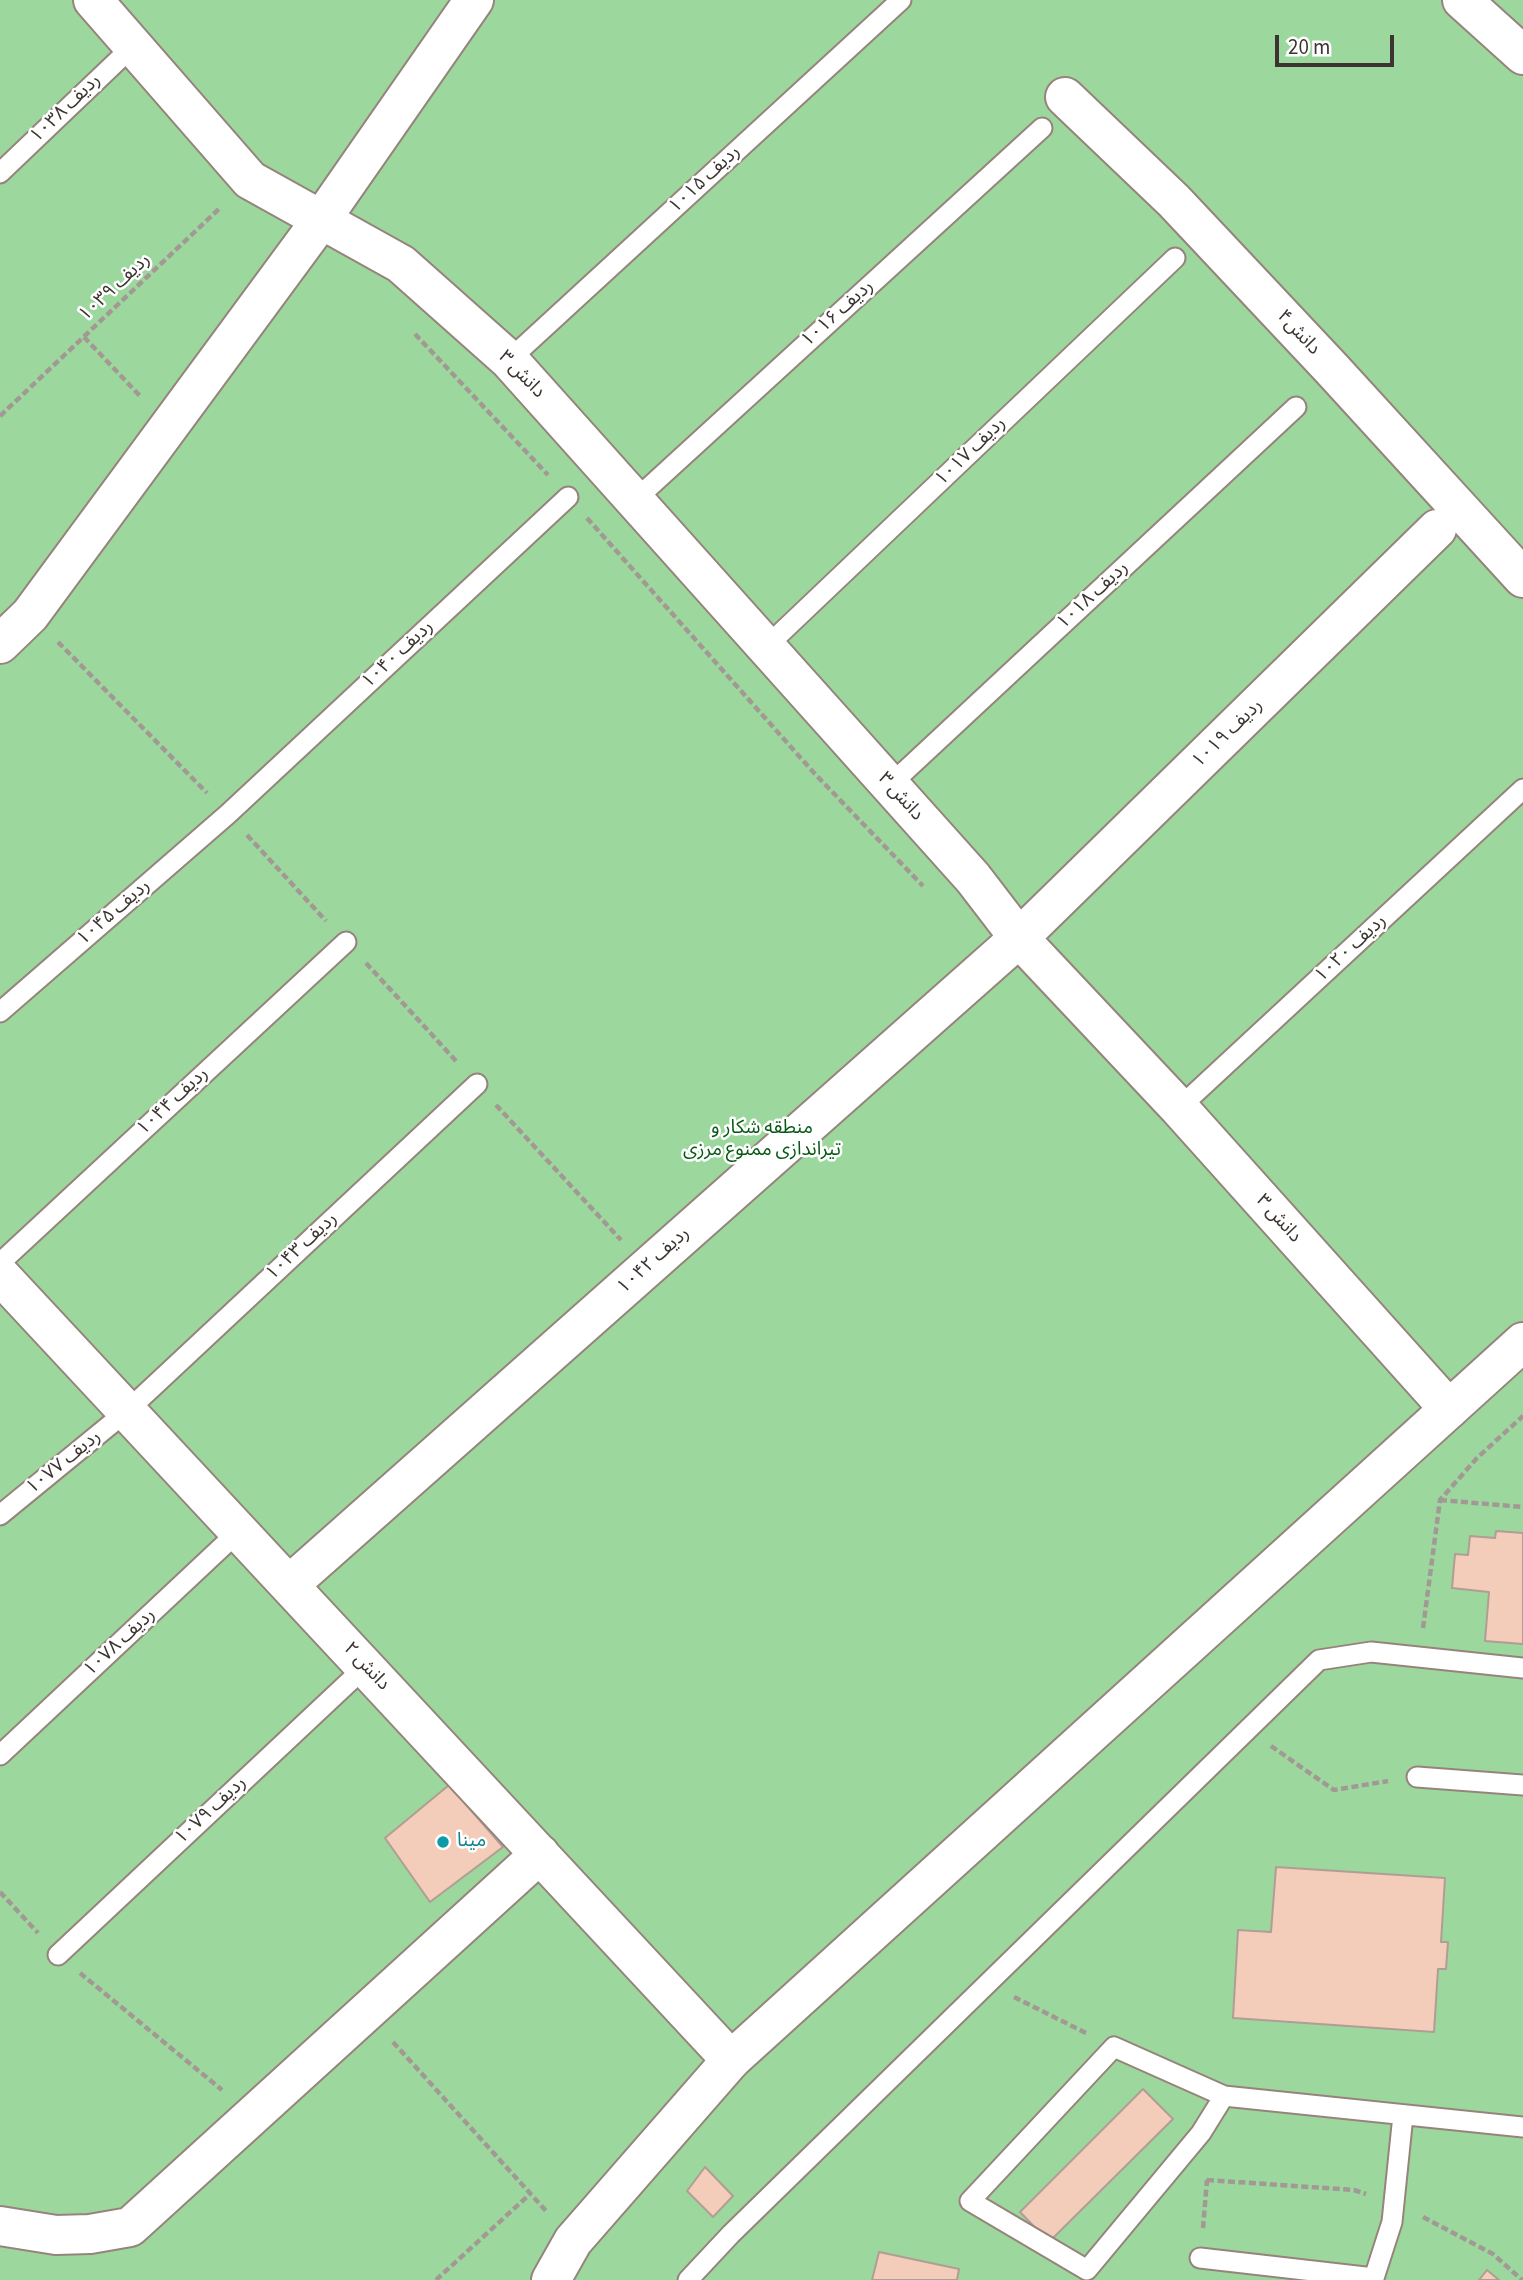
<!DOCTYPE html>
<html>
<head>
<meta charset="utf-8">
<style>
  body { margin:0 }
  #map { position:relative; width:1523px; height:2280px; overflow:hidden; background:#fdf0eb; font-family:"Source Sans 3",sans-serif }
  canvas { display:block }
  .scale { position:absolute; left:1275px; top:35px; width:119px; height:32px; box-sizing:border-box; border:4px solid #3b3430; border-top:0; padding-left:9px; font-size:21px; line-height:24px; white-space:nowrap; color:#3b3430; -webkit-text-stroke:5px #fff; paint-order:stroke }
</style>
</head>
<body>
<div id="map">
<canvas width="1523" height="2280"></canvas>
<div class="scale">20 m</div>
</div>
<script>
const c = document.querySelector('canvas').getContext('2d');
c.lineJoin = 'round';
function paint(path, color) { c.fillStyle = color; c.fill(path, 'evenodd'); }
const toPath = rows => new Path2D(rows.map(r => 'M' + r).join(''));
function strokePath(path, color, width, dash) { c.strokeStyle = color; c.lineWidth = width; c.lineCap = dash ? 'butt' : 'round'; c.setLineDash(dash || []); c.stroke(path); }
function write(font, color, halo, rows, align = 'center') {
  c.font = font + ' "Source Sans 3","Noto Sans Arabic",sans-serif'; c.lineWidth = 5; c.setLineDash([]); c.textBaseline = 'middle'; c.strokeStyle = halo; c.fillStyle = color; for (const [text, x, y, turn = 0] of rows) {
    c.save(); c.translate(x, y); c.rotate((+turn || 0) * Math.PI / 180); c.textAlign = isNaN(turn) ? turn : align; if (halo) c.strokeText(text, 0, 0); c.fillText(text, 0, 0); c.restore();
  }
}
paint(toPath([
  [0,0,1523,0,1523,2280,0,2280]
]), '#9cd89d');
const building = toPath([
  [1496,1531,1523,1533,1523,1644,1485,1641,1489,1592,1452,1588,1455,1554,1468,1555,1470,1536,1495,1538,1496,1531],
  [449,1785,503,1847,430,1902,385,1838,449,1785],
  [1276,1867,1445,1878,1441,1942,1448,1942,1446,1969,1438,1969,1434,2032,1233,2018,1238,1930,1271,1932,1276,1867],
  [1143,2089,1173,2119,1049,2242,1020,2212,1143,2089],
  [705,2167,733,2196,713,2217,687,2191,705,2167],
  [879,2252,959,2269,957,2280,872,2280,879,2252],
  [1487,2270,1499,2280,1479,2280,1487,2270]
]);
paint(building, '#f3ccba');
strokePath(building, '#b09d95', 2);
const lane = toPath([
  [0,173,133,46],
  [509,360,901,0],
  [635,500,1042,128],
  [766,647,1175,258],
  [890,785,1296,407],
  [0,1012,228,814,568,497],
  [1179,1108,1523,789],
  [0,1263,346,942],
  [0,1515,127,1411,477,1084],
  [0,1755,239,1531],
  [1417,1777,1523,1785],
  [58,1955,365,1667],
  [1224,2096,1201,2133,1087,2270,970,2201,1114,2047,1224,2096,1523,2127],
  [1200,2258,1374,2278,1392,2222,1403,2115],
  [688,2280,731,2234,1319,1660,1371,1652,1523,1668]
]);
const street = toPath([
  [93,0,250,180,401,264,509,360,973,878,1019,938,1179,1108,1449,1409],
  [1065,97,1174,201,1331,368,1523,578],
  [0,1275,731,2060],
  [289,1585,1019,938,1437,529],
  [0,2226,56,2235,90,2234,130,2227,540,1854]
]);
const secondary = toPath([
  [1462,0,1523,55],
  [0,644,30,615,321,220,474,0],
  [551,2280,573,2241,731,2060,1523,1342]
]);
strokePath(lane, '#96847c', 23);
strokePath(street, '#96847c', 42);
strokePath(secondary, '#96847c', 42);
strokePath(toPath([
  [415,334,548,475],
  [84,337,141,397],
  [0,416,221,207],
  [587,518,815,774,923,886],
  [58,642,207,793],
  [247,835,326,921],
  [366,963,457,1062],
  [496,1105,621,1240],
  [1440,1500,1523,1507],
  [1423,1628,1440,1500,1477,1458,1523,1416],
  [1271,1746,1334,1790,1388,1781],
  [0,1892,38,1933],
  [80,1973,222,2090],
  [1014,1997,1088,2034],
  [393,2042,547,2212],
  [1207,2180,1354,2190,1366,2194],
  [1423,2217,1493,2254,1522,2280],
  [1203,2228,1207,2180,1205,2179],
  [436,2280,530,2194]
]), '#a29894', 4.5, [7, 3.5]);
strokePath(lane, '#fff', 19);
strokePath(street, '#fff', 38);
strokePath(secondary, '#fff', 38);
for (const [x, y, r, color] of [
  [443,1842,7,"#0f9aa8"]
]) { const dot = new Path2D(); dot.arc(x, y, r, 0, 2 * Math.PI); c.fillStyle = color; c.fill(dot); strokePath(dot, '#fff', 2.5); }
write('19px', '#3b3430', '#fff', [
  ["ردیف ۱۰۳۸",66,109,-44],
  ["ردیف ۱۰۱۵",705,180,-43],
  ["ردیف ۱۰۳۹",115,288,-43],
  ["ردیف ۱۰۱۶",838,314,-42],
  ["دانش۴",1298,333,47],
  ["دانش ۳",521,375,46],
  ["ردیف ۱۰۱۷",971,452,-44],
  ["ردیف ۱۰۱۸",1093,596,-43],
  ["ردیف ۱۰۴۰",398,655,-43],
  ["ردیف ۱۰۱۹",1228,734,-44],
  ["دانش ۳",900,797,48],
  ["ردیف ۱۰۴۵",114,913,-41],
  ["ردیف ۱۰۲۰",1351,949,-43],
  ["ردیف ۱۰۴۴",173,1102,-43],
  ["دانش ۳",1278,1219,48],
  ["ردیف ۱۰۴۳",302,1247,-43],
  ["ردیف ۱۰۴۲",654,1261,-42],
  ["ردیف ۱۰۷۷",64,1463,-39],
  ["ردیف ۱۰۷۸",120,1643,-43],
  ["دانش ۲",366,1667,47],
  ["ردیف ۱۰۷۹",211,1811,-43]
]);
write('19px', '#065915', '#fff', [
  ["منطقه شکار و",762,1129],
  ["تیراندازی ممنوع مرزی",762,1151]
]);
write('19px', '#0d838f', '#fff', [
  ["مینا",457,1842]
], 'left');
</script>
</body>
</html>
